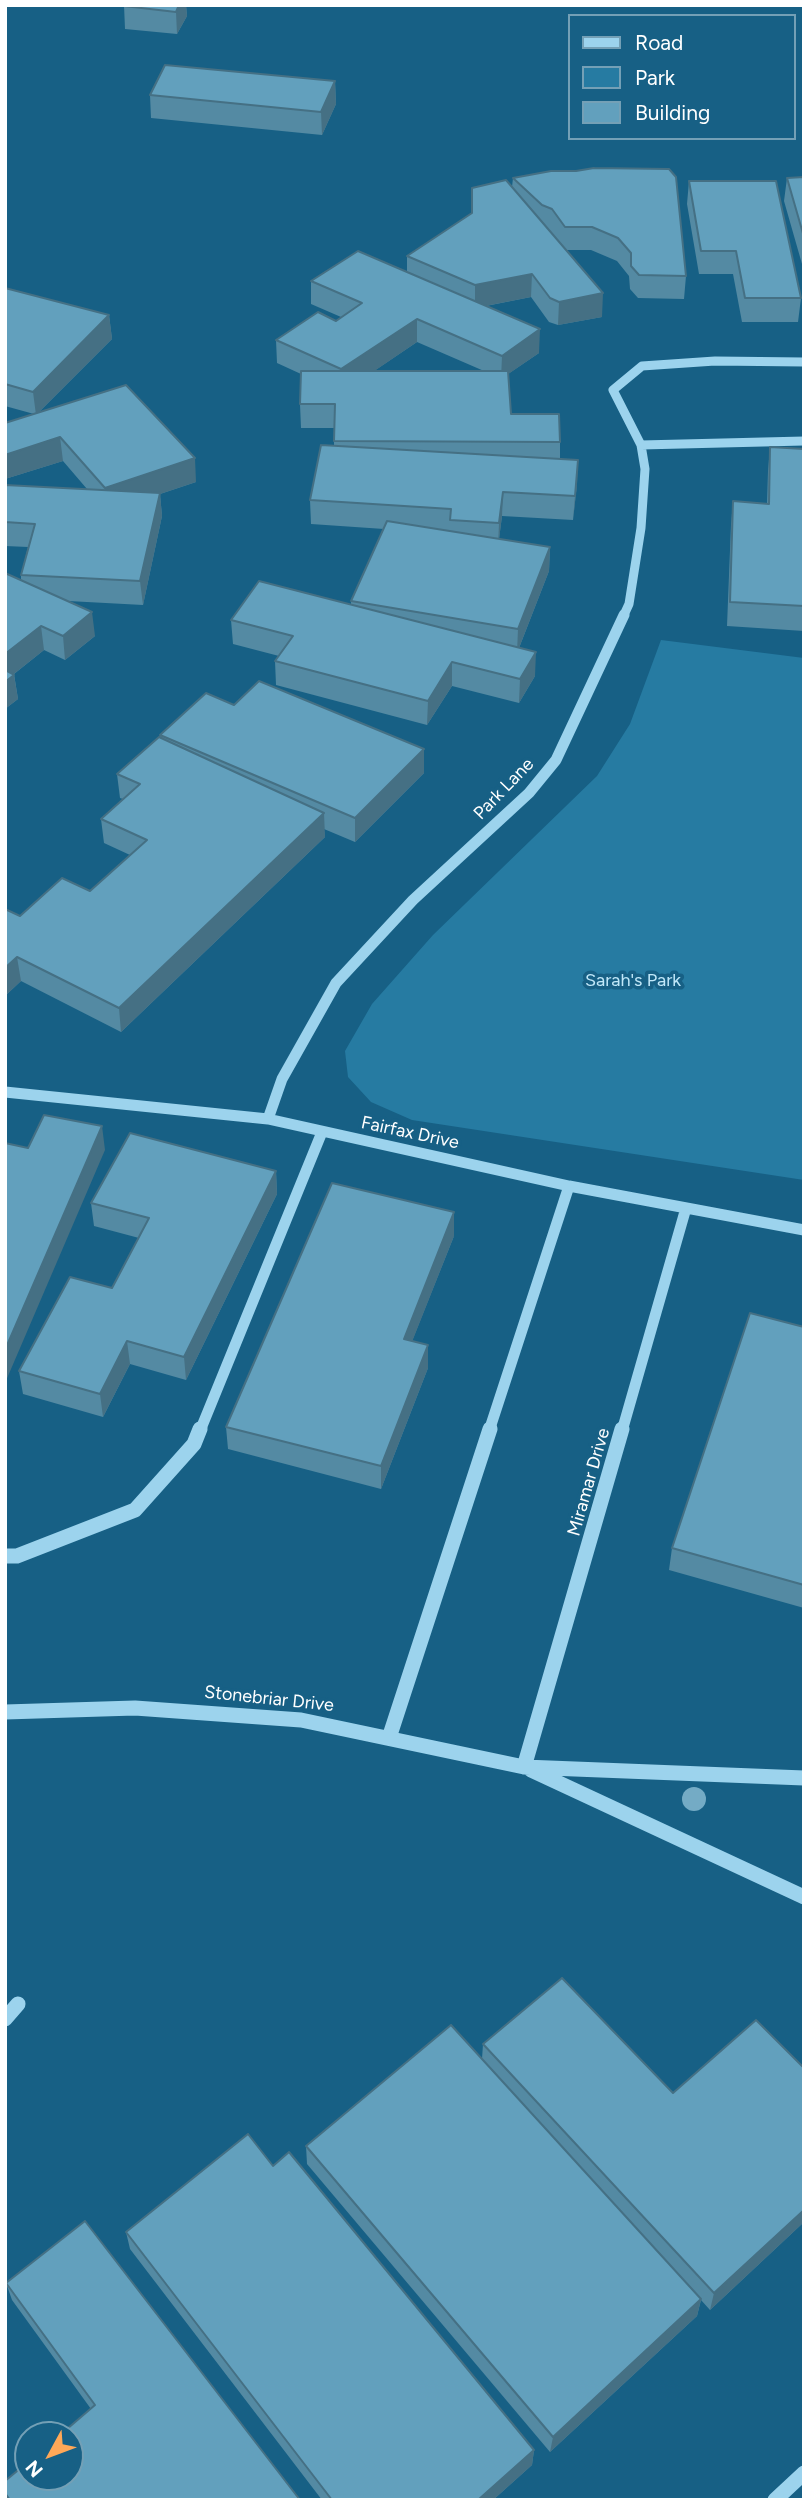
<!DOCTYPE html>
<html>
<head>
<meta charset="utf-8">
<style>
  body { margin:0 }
  #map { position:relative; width:809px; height:2505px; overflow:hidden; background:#176085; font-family:Figtree,sans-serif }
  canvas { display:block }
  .frame { position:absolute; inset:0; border:7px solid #fff; pointer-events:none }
  .legend { position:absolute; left:568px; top:14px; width:228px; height:126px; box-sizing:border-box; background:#176085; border:2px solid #74a0b6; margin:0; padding:9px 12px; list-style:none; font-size:21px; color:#fff }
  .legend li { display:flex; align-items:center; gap:14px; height:35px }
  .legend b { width:35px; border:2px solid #74a0b6 }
  .north { position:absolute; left:14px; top:2421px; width:70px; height:70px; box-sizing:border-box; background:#176085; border:2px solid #74a0b6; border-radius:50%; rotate:229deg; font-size:19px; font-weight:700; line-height:28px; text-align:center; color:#fff }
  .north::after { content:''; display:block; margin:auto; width:24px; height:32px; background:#ffa858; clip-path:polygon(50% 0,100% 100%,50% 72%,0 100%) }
</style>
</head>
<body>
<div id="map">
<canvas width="809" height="2505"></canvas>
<div class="frame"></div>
<ul class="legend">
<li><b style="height:9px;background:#9cd3ed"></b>Road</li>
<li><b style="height:19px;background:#267ba2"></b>Park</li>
<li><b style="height:19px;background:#62a0bd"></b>Building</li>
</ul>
<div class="north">N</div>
</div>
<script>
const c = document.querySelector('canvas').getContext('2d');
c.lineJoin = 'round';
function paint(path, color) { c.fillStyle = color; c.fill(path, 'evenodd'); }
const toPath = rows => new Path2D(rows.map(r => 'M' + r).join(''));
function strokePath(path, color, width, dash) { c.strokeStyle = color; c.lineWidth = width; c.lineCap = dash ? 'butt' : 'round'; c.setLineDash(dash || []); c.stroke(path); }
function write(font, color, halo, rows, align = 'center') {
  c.font = font + ' Figtree,sans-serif'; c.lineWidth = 7; c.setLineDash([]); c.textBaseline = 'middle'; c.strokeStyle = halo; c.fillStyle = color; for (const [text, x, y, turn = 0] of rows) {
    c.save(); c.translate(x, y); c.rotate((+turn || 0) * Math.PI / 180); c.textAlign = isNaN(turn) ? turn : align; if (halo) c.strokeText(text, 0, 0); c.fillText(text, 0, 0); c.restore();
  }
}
paint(toPath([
  [661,640,804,658,804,1180,412,1120,371,1102,348,1077,345,1051,372,1004,433,935,597,776,630,724]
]), '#267ba2');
strokePath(toPath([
  [641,445,804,441],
  [623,617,629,604,641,528,645,469,641,445,613,390,642,366,715,361,804,362]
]), '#9cd3ed', 9);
strokePath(toPath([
  [5,1092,268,1119,569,1186,804,1230],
  [268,1119,282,1079,336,983,413,900,529,793,556,760,624,615],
  [200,1431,322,1132],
  [489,1431,569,1186],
  [622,1431,686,1208]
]), '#9cd3ed', 11);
strokePath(toPath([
  [5,1556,17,1556,135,1510,194,1444,200,1429],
  [5,1712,135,1708,301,1720,524,1767,804,1778],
  [389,1738,490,1429],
  [524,1767,622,1429],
  [531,1770,804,1897],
  [5,2019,18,2004],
  [775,2500,804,2473]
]), '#9cd3ed', 15);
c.fillStyle = '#74abc5';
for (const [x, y] of [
  [694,1799]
]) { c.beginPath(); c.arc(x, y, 12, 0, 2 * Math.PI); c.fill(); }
paint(toPath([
  [124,5,186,5,187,16,177,34,125,29],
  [335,81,336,104,322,135,151,118,150,95],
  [804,177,804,271,784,201,787,178],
  [513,178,686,276,684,299,638,298,630,289,629,276,617,261,591,250,566,250,602,317,558,325,549,322,531,297,486,306,539,353,508,374,511,414,560,442,560,459,577,484,573,520,502,516,499,539,550,547,549,571,519,648,535,676,519,703,452,686,427,725,276,685,275,661,279,656,233,644,231,620,351,605,351,601,384,529,311,524,310,500,334,446,334,428,301,428,300,404,301,374,277,363,276,340,336,321,341,317,311,304,311,281,407,272,407,256,472,214,472,188,512,187],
  [417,342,484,371,374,371],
  [689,181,801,298,798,322,742,322,733,274,699,274,687,204],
  [5,288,109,315,112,339,38,413,196,482,160,494,162,516,143,605,68,601,95,636,65,660,44,650,14,674,18,699,5,709,5,573,21,580,21,575,28,547,5,546,5,485,87,489,63,461,5,479,5,423,34,414,5,406],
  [770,447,804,449,804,631,727,626,731,525,733,501,767,504,768,471],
  [234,705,424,773,355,842,324,829,325,837,121,1032,21,981,5,996,5,909,20,916,90,891,130,855,104,843,101,819,123,799,120,798,117,774,160,738,160,735],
  [276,1171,277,1194,186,1380,130,1364,103,1417,23,1394,19,1371,112,1288,139,1238,94,1226,91,1203],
  [454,1236,412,1341,428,1345,428,1368,381,1489,228,1449,226,1427],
  [804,1327,804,1608,669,1570,672,1548],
  [483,2044,673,2093,804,2068,804,2222,710,2310,701,2300,697,2316,550,2452,307,2164,306,2146,482,2059],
  [126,2232,534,2450,532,2465,493,2500,322,2500,130,2249],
  [6,2283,300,2500,6,2500,5,2481,91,2409,12,2300]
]), '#548aa3');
paint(toPath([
  [179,5,186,5,187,16,177,34,176,12],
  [335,81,336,104,322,135,321,112],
  [532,274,531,297,475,308,475,285],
  [603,293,602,317,558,325,559,302],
  [109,315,112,339,36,415,33,392],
  [417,319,417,342,342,393,341,369],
  [540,329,539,353,501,379,502,356],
  [60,437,63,461,5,479,5,455],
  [195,458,196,482,160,494,162,516,143,605,140,581,108,512,105,488],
  [578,460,577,484,573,520],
  [503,492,502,516,498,547,499,523],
  [550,547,549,571,517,653,518,629],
  [92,612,95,636,65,660,63,636],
  [41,626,44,650,5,681,5,654],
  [536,652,535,676,519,703,520,679],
  [452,662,452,686,427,725,428,701],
  [14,675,18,699,5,709,5,682],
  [424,749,424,773,355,842,355,818],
  [324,813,325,837,121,1032,119,1008],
  [17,957,21,981,5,996,5,968],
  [102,1126,105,1150,5,1383,5,1350],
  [276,1171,277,1194,186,1380,184,1357],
  [454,1212,454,1236,404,1362,404,1339],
  [127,1341,130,1364,103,1417,100,1394],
  [428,1345,428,1368,381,1489,381,1466],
  [804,2210,804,2222,710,2310,714,2293],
  [701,2299,697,2316,550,2452,553,2437],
  [534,2450,532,2465,493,2500,478,2500]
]), '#457084');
const building = toPath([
  [124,5,179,5,176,12,124,6,124,5],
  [165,65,335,81,321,112,150,95,165,65],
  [594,168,669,169,676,177,686,276,639,275,631,266,631,253,618,238,592,227,565,227,552,209,542,205,513,178,551,171,576,171,594,168],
  [804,177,804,237,787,178,804,177],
  [506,180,603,293,559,302,550,298,532,274,475,285,407,256,472,213,472,188,506,180],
  [689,181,776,181,801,298,745,298,736,251,701,251,689,181],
  [358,251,540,329,502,356,417,319,341,369,276,340,318,312,336,321,362,303,311,281,358,251],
  [5,288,109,315,33,392,5,384,5,288],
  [301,371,508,371,511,414,559,414,560,442,334,441,335,404,300,404,301,371],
  [126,385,195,458,105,488,60,437,5,455,5,423,126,385],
  [321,445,578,460,575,496,503,492,499,523,450,520,451,509,310,500,321,445],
  [770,447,804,449,804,606,730,602,733,501,769,504,770,447],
  [5,485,160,493,140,581,21,575,35,524,5,522,5,485],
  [387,521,550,547,518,629,351,601,387,521],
  [5,573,92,612,63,636,41,626,5,654,5,573],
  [259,581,536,652,520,679,452,662,428,701,275,661,293,636,231,620,259,581],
  [5,670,14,675,5,682,5,670],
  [259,681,424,749,355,818,160,735,206,693,234,705,259,681],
  [159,737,324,813,119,1008,17,957,5,968,5,909,20,916,62,878,90,891,147,840,101,819,140,784,117,774,159,737],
  [44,1115,102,1126,5,1350,5,1143,28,1148,44,1115],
  [130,1133,276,1171,184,1357,127,1341,100,1394,19,1371,70,1277,112,1288,149,1218,91,1203,130,1133],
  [332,1183,454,1212,404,1339,428,1345,381,1466,226,1427,332,1183],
  [750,1313,804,1327,804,1585,672,1548,750,1313],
  [562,1978,673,2093,756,2020,804,2068,804,2210,714,2293,483,2044,562,1978],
  [451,2025,701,2299,553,2437,306,2146,451,2025],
  [248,2134,273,2166,289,2152,534,2450,478,2500,332,2500,126,2232,248,2134],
  [85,2221,300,2500,10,2500,5,2493,5,2481,28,2462,28,2477,70,2477,70,2435,60,2435,95,2405,6,2283,85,2221]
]);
paint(building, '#62a0bd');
strokePath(building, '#457084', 2);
write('18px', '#fff', '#176085', [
  ["Park Lane",504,789,-46],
  ["Fairfax Drive",410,1133,12],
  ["Miramar Drive",589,1482,-74],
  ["Stonebriar Drive",269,1699,6]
]);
write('18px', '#c1e8f9', '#176085', [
  ["Sarah's Park",633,981]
]);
</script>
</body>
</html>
